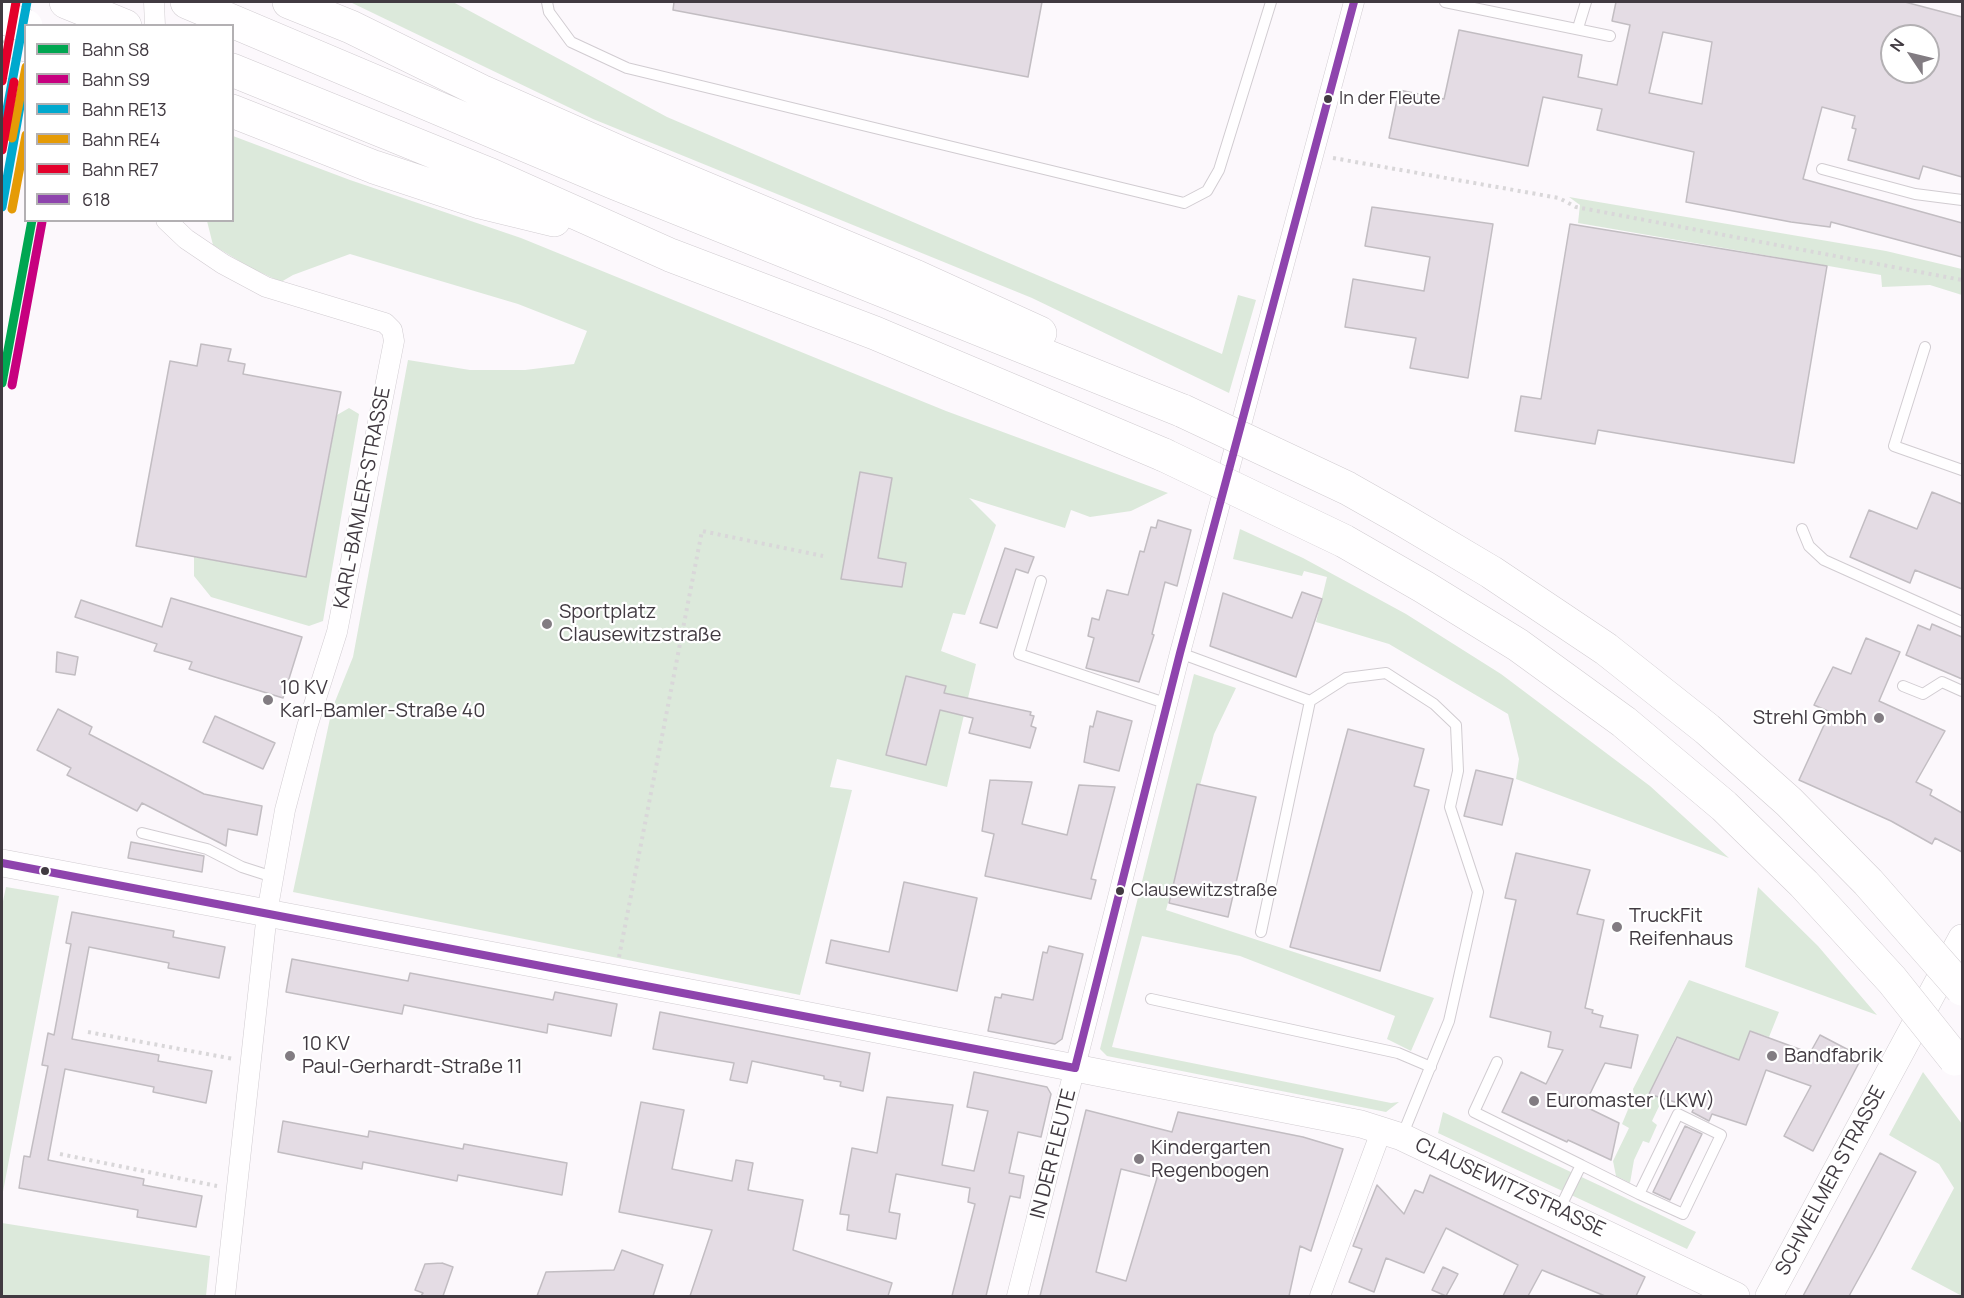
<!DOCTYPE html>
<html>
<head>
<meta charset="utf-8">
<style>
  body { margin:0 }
  #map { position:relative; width:1964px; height:1298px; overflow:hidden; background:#fcf8fc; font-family:Manrope,sans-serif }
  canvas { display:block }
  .frame { position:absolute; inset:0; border:3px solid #413a41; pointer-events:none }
  .legend { position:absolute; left:24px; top:24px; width:210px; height:198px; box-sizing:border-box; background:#fff; border:2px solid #b3b0b3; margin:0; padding:8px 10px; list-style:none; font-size:18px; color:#413a41 }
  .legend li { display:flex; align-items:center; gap:12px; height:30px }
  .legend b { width:30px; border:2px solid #b3b0b3 }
  .north { position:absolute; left:1880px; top:24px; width:60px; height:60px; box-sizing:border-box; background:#fff; border:2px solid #b3b0b3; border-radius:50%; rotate:305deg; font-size:16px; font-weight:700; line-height:24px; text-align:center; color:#413a41 }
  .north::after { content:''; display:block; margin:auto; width:21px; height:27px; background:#827c82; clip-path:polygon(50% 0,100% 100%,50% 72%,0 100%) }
</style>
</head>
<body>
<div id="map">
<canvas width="1964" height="1298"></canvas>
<div class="frame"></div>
<ul class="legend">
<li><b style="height:8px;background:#00a651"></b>Bahn S8</li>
<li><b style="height:8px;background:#c7007f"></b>Bahn S9</li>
<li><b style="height:8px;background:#00a9ce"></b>Bahn RE13</li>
<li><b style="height:8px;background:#e59b06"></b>Bahn RE4</li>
<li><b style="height:8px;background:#e4002b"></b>Bahn RE7</li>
<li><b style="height:8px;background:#8e44ad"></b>618</li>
</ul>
<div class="north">N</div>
</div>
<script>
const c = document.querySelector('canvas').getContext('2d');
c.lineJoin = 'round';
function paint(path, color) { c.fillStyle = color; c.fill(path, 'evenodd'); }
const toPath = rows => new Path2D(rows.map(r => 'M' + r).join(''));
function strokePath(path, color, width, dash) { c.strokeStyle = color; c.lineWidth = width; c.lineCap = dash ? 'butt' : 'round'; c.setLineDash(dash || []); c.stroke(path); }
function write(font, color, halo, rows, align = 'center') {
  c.font = font + ' Manrope,sans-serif'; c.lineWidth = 4.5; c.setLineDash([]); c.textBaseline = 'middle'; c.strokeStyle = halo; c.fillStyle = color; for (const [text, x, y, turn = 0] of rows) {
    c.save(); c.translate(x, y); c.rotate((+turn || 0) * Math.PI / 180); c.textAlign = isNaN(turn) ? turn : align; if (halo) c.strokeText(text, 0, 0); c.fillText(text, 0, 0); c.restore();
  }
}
paint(toPath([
  [350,2,453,2,667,117,1222,354,1238,295,1256,300,1229,393,1032,298,593,119],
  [233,136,350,180,521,238,946,411,1168,493,1131,511,1090,517,1071,510,1065,528,969,498,996,525,965,615,953,613,941,651,976,664,947,787,837,759,830,787,852,790,800,995,293,892,332,709,353,657,408,360,470,370,525,370,574,364,587,331,518,304,350,254,293,275,281,282,249,267,213,245,207,221,232,220],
  [1569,197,1886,251,1962,269,1962,295,1930,285,1882,287,1881,275,1578,223,1580,205],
  [349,408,359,414,323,621,309,626,211,597,194,576,194,557,306,577,337,415],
  [1240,529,1303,558,1406,614,1501,674,1650,786,1729,858,1516,779,1519,759,1508,714,1389,644,1316,622,1327,577,1304,571,1302,576,1233,559],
  [1194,674,1236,688,1214,734,1166,910,1434,998,1411,1051,1387,1039,1395,1016,1240,956,1142,936,1112,1047,1391,1103,1399,1102,1386,1112,1107,1056,1100,1049],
  [6,887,59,896,2,1197,2,906],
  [1758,887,1818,946,1877,1015,1745,967],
  [1689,980,1779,1012,1769,1037,1750,1031,1739,1060,1676,1037,1649,1094,1663,1098,1652,1121,1657,1125,1649,1143,1643,1141,1634,1160,1630,1183,1616,1176,1613,1161,1629,1128,1622,1124,1634,1095,1633,1089],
  [1923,1072,1962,1124,1962,1296,1911,1269,1954,1188,1939,1164,1889,1135],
  [1443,1112,1605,1188,1696,1232,1687,1249,1438,1133],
  [2,1223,210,1256,206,1296,2,1296]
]), '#dce9db');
const building = toPath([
  [674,2,1042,2,1028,77,673,10,674,2],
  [1616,2,1905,2,1962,17,1962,177,1923,166,1919,179,1848,160,1856,129,1852,128,1855,116,1822,107,1803,179,1962,223,1962,257,1831,222,1830,227,1791,222,1686,202,1694,152,1597,130,1602,109,1543,97,1528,166,1389,138,1399,90,1444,99,1459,30,1582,55,1578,77,1617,85,1630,25,1612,21,1616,2],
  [1663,32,1712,42,1702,104,1649,93,1663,32],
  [1892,36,1928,36,1928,72,1892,72,1892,36],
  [1372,207,1493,224,1468,378,1410,368,1416,338,1345,327,1353,279,1424,291,1430,257,1365,246,1372,207],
  [1570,224,1827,266,1794,463,1598,430,1595,444,1515,431,1521,396,1541,399,1570,224],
  [201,344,231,349,228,361,245,364,243,374,341,392,306,577,136,546,170,361,197,366,201,344],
  [860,472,892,478,878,558,906,563,902,587,841,579,860,472],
  [1932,492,1962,504,1962,589,1915,570,1910,583,1850,557,1869,510,1917,529,1932,492],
  [1158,520,1191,530,1177,586,1165,582,1152,634,1154,635,1139,682,1086,668,1094,638,1088,636,1092,618,1099,620,1107,590,1128,595,1140,551,1144,552,1151,527,1156,528,1158,520],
  [1005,548,1034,557,1028,573,1016,569,997,628,980,623,1005,548],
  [1302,592,1322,599,1296,677,1210,646,1223,593,1292,618,1302,592],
  [171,598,302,637,283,698,189,669,192,662,154,651,157,644,75,617,81,600,162,627,171,598],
  [1932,624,1962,637,1962,679,1906,655,1918,625,1930,630,1932,624],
  [1866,638,1900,652,1879,701,1945,731,1916,782,1932,790,1930,795,1962,813,1962,852,1935,838,1932,844,1891,821,1799,780,1830,712,1814,705,1833,667,1851,674,1866,638],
  [57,652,78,657,75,675,56,672,57,652],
  [906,676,946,686,944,693,1031,712,1030,715,1034,716,1031,726,1036,728,1030,748,969,733,973,718,940,710,926,765,886,755,906,676],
  [58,709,92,727,89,734,204,794,262,806,257,835,228,829,226,846,142,803,137,811,67,775,71,768,37,750,58,709],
  [1097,711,1132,721,1119,771,1084,762,1090,726,1093,727,1097,711],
  [215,716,275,743,263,769,203,742,215,716],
  [1348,729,1424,749,1414,786,1429,790,1380,971,1290,947,1348,729],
  [1476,770,1513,779,1502,825,1464,816,1476,770],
  [990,780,1032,782,1022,824,1067,835,1079,785,1115,787,1091,879,1096,880,1091,899,985,876,994,834,982,831,990,780],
  [1197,784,1256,797,1228,917,1169,903,1197,784],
  [131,842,204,856,202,872,128,858,131,842],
  [1516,853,1590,870,1577,914,1604,920,1585,1008,1593,1010,1592,1013,1603,1016,1600,1027,1638,1035,1631,1068,1605,1063,1584,1106,1619,1123,1611,1160,1568,1140,1567,1142,1502,1112,1521,1072,1546,1084,1563,1050,1548,1047,1551,1032,1490,1017,1516,900,1505,898,1516,853],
  [904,882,977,898,957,991,826,963,831,940,889,952,904,882],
  [72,912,174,931,173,937,225,947,219,978,168,968,169,963,89,947,72,1039,159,1055,158,1061,212,1071,206,1103,153,1092,154,1087,65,1069,48,1160,144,1179,143,1185,202,1196,196,1227,137,1217,138,1210,19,1188,24,1156,30,1157,48,1066,42,1065,48,1033,54,1035,71,944,66,943,72,912],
  [1049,946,1083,954,1062,1039,1055,1044,988,1031,995,997,1001,998,1002,994,1033,1000,1043,952,1047,953,1049,946],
  [292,959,408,981,410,973,553,1000,555,992,617,1004,611,1036,548,1024,547,1033,404,1005,402,1014,286,992,292,959],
  [660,1012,870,1053,863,1091,840,1086,841,1082,824,1079,824,1076,752,1061,747,1083,730,1080,734,1063,653,1049,660,1012],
  [1750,1031,1810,1053,1820,1035,1862,1057,1813,1151,1784,1136,1811,1086,1766,1070,1746,1125,1712,1114,1709,1121,1692,1112,1694,1108,1649,1094,1677,1037,1739,1060,1750,1031],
  [974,1072,1047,1087,1051,1094,1041,1137,1018,1132,1009,1173,1024,1176,1020,1198,1010,1196,986,1296,952,1296,975,1204,968,1202,970,1188,896,1174,889,1212,900,1214,896,1239,847,1230,849,1215,840,1214,852,1148,877,1153,887,1097,953,1105,942,1165,974,1171,988,1111,967,1107,974,1072],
  [641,1102,684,1110,672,1169,732,1181,736,1160,753,1163,748,1190,803,1200,793,1250,892,1283,888,1296,690,1296,712,1230,619,1212,641,1102],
  [1086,1110,1172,1132,1178,1112,1303,1137,1343,1149,1311,1251,1300,1246,1289,1296,1040,1296,1086,1110],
  [1121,1169,1157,1178,1126,1281,1096,1272,1121,1169],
  [283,1121,368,1137,369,1131,463,1149,464,1144,567,1163,562,1195,458,1175,457,1181,363,1162,362,1169,278,1152,283,1121],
  [1685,1126,1702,1134,1670,1200,1653,1192,1685,1126],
  [1880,1153,1916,1172,1874,1251,1849,1296,1803,1296,1880,1153],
  [1430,1175,1645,1277,1636,1296,1605,1296,1542,1270,1528,1296,1503,1296,1518,1265,1446,1228,1424,1273,1386,1258,1374,1292,1349,1282,1362,1249,1353,1246,1377,1185,1404,1214,1415,1190,1423,1193,1430,1175],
  [622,1250,663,1265,653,1296,537,1296,546,1272,614,1270,622,1250],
  [442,1263,453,1267,443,1296,421,1296,423,1293,415,1290,425,1264,442,1263],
  [1443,1267,1458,1274,1446,1296,1432,1290,1443,1267]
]);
paint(building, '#e4dce4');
strokePath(building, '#c2bdc2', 1.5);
const lane = toPath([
  [547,2,549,12,571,42,627,68,1184,203,1207,191,1219,170,1271,2],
  [1445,2,1610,36],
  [1578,28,1586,2],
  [1822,169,1915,194,1962,200],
  [1925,347,1894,446,1962,470],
  [1802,529,1809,546,1824,560,1962,622],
  [1041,581,1019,654,1168,704],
  [1180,653,1310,701,1346,678,1386,673,1434,704,1456,725,1458,771,1450,807,1478,892,1449,1021,1402,1136],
  [1903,686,1923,694,1942,682,1962,691],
  [142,833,207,849,242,867,273,877],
  [1261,932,1310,701],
  [1151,999,1398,1053,1431,1067],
  [1497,1062,1474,1112,1581,1165,1559,1210],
  [1581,1165,1639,1194,1678,1114,1721,1135,1683,1214,1639,1194]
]);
const street = toPath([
  [154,2,155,26],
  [2,66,26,73],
  [166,220,186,239,223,264,266,287,385,323,392,330,394,341,337,632,307,727,285,810,267,913,225,1296],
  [1017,1296,1180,653,1354,2],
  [1320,1296,1382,1129]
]);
const secondary = toPath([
  [2,863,733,1001,1361,1124,1402,1137,1736,1296],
  [1769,1296,1962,938]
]);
const highway = toPath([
  [66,2,125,26],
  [187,2,615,183,1183,411],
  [289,2,351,27,481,91,628,156,917,277,1040,333],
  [232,70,491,175,670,255,875,333,1164,455],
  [232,111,374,167,480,202,554,220]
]);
strokePath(lane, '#d1ccd1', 12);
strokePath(street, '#d1ccd1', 21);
strokePath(secondary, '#d1ccd1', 28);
strokePath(highway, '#d1ccd1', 34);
strokePath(toPath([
  [1333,158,1559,198,1576,207,1962,280],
  [619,957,702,531,823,556],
  [88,1032,234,1059],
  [60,1154,217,1186]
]), '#d9d7d9', 4, [3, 4.5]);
strokePath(lane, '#fffeff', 10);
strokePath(street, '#fffeff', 20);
strokePath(secondary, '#fffeff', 27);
strokePath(highway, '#fffeff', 33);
const rail = toPath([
  [2,40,9,2]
]);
strokePath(rail, '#c9c8c9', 7);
strokePath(rail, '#fff', 4.5, [14]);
const highwayBridge = toPath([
  [2,17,26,26],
  [1183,411,1347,488,1400,518,1491,572,1606,649,1707,729,1789,802,1868,882,1962,989],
  [1164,455,1344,541,1424,587,1518,645,1624,722,1724,806,1804,884,1892,980,1955,1059]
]);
strokePath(highwayBridge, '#d1ccd1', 34, []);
strokePath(highwayBridge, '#fffeff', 33);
strokePath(toPath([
  [2,863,1075,1068],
  [1075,1068,1180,653,1354,2]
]), '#8e44ad', 8);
strokePath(toPath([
  [2,383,32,220]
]), '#00a651', 9);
strokePath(toPath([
  [12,385,42,222]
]), '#c7007f', 9);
strokePath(toPath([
  [2,136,27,2],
  [2,207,24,84]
]), '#00a9ce', 9);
strokePath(toPath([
  [12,138,26,67],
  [12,209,26,135]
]), '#e59b06', 9);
strokePath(toPath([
  [2,81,16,2],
  [2,150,14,82]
]), '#e4002b', 9);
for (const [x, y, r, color] of [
  [1328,99,5,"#413a41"],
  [547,624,6,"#827c82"],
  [268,700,6,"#827c82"],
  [1879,718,6,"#827c82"],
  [45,871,5,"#413a41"],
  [1120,891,5,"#413a41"],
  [1617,927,6,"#827c82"],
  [290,1056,6,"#827c82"],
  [1772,1056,6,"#827c82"],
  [1534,1101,6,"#827c82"],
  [1139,1159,6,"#827c82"]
]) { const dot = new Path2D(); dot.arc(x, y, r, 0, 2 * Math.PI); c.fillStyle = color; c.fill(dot); strokePath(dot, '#fff', 2); }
write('18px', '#413a41', '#fff', [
  ["In der Fleute",1339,99],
  ["Clausewitzstraße",1131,891]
], 'left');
write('20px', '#413a41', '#fff', [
  ["KARL-BAMLER-STRASSE",363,498,-79],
  ["IN DER FLEUTE",1054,1154,-76],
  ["SCHWELMER STRASSE",1831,1181,-62],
  ["CLAUSEWITZSTRASSE",1510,1188,25]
]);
write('20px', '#413a41', '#fff', [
  ["Sportplatz",559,612],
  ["Clausewitzstraße",559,635],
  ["10 KV",280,688],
  ["Karl-Bamler-Straße 40",280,711],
  ["Strehl Gmbh",1867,718,"right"],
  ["TruckFit",1629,916],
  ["Reifenhaus",1629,939],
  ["10 KV",302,1044],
  ["Paul-Gerhardt-Straße 11",302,1067],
  ["Bandfabrik",1784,1056],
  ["Euromaster (LKW)",1546,1101],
  ["Kindergarten",1151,1148],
  ["Regenbogen",1151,1171]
], 'left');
</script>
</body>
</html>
